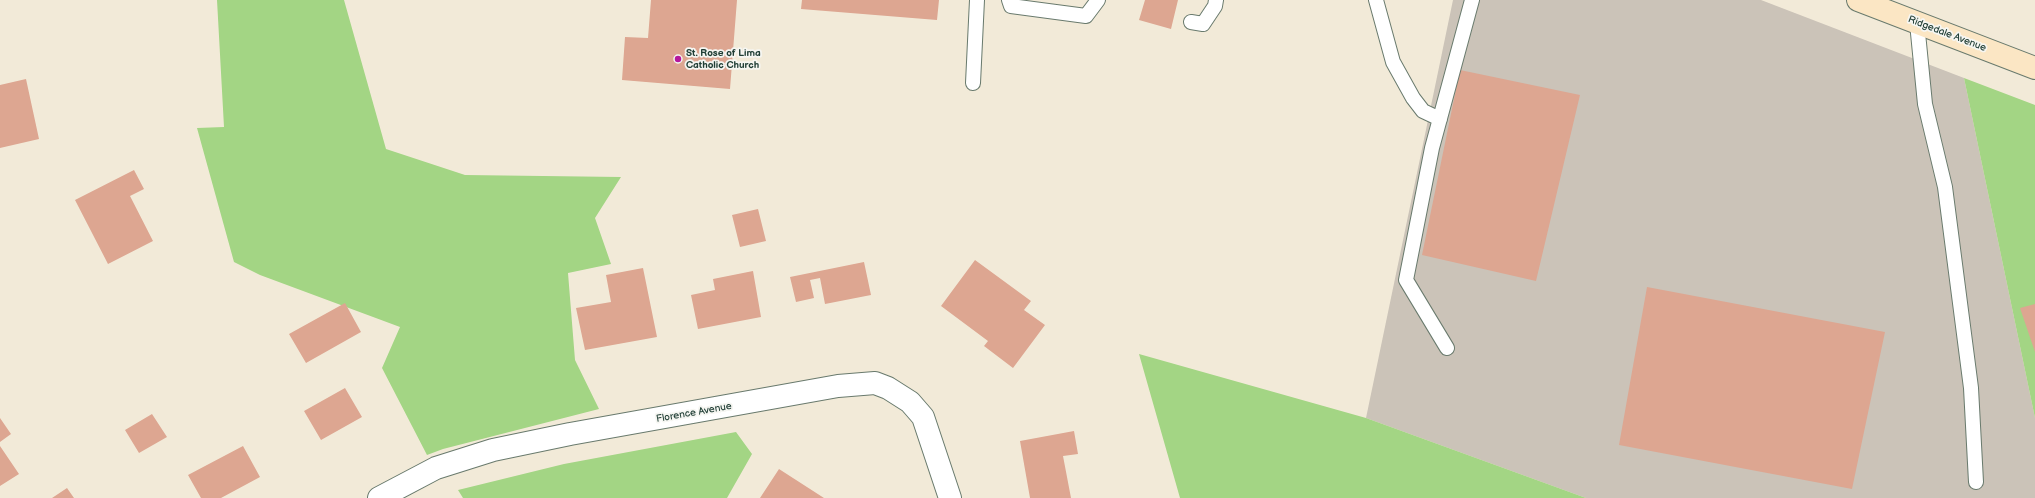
<!DOCTYPE html>
<html>
<head>
<meta charset="utf-8">
<style>
  body { margin:0 }
  canvas { display:block; background:#f2ead8 }
</style>
</head>
<body>
<canvas width="2035" height="498"></canvas>
<script>
const c = document.querySelector('canvas').getContext('2d');
c.lineJoin = 'round';
function paint(path, color) { c.fillStyle = color; c.fill(path, 'evenodd'); }
const toPath = rows => new Path2D(rows.map(r => 'M' + r).join(''));
function strokePath(path, color, width, dash) { c.strokeStyle = color; c.lineWidth = width; c.lineCap = dash ? 'butt' : 'round'; c.setLineDash(dash || []); c.stroke(path); }
function write(font, color, halo, rows, align = 'center') {
  c.font = font + ' "Balsamiq Sans",sans-serif'; c.lineWidth = 3.5; c.setLineDash([]); c.textBaseline = 'middle'; c.strokeStyle = halo; c.fillStyle = color; for (const [text, x, y, turn = 0] of rows) {
    c.save(); c.translate(x, y); c.rotate((+turn || 0) * Math.PI / 180); c.textAlign = isNaN(turn) ? turn : align; if (halo) c.strokeText(text, 0, 0); c.fillText(text, 0, 0); c.restore();
  }
}
paint(toPath([
  [1453,0,1761,0,1964,78,2035,418,2035,498,1586,498,1366,418]
]), '#cbc3b8');
paint(toPath([
  [217,0,344,0,386,149,465,175,621,177,595,218,611,264,568,273,575,360,599,409,443,449,427,455,382,368,400,327,260,275,234,262,197,128,224,127],
  [1964,78,2035,105,2035,418],
  [1139,354,1366,418,1586,498,1180,498],
  [736,432,752,454,727,498,463,498,458,490,564,464]
]), '#a3d584');
paint(toPath([
  [651,0,737,0,730,89,622,80,625,37,648,38],
  [802,0,939,0,937,20,801,9],
  [1145,0,1178,0,1171,29,1139,20],
  [1460,70,1580,95,1536,281,1422,255],
  [26,79,39,139,0,148,0,85],
  [134,170,144,189,130,196,153,241,108,264,75,200],
  [758,209,766,241,740,247,732,215],
  [975,260,1031,301,1024,310,1045,325,1013,368,984,346,988,341,941,306],
  [864,262,871,295,825,304,820,278,810,280,814,298,796,302,790,277],
  [643,268,657,337,585,350,576,308,611,302,606,275],
  [753,271,761,317,698,329,691,295,715,290,713,279],
  [1647,287,1885,332,1852,489,1619,445],
  [345,303,361,332,306,363,289,334],
  [2035,304,2035,352,2020,308],
  [345,388,362,417,321,440,304,411],
  [152,414,167,437,139,453,125,430],
  [0,418,11,434,0,442],
  [1074,431,1078,454,1063,456,1071,498,1030,498,1020,441],
  [0,446,19,474,0,486],
  [243,446,260,477,221,498,201,498,188,475],
  [779,469,824,498,760,498],
  [67,488,74,498,52,498]
]), '#dda691');
const service = toPath([
  [1009,0,1011,6,1086,16,1098,0],
  [1376,0,1393,62,1413,98,1423,111,1440,119],
  [1191,22,1203,24,1215,6,1216,0],
  [1917,23,1925,104,1945,187,1971,388,1976,482],
  [973,83,977,0],
  [1447,348,1406,280,1432,148,1472,0]
]);
const minor = toPath([
  [379,498,436,468,493,450,570,434,838,386,875,383,888,388,910,402,923,417,950,498]
]);
const secondary = toPath([
  [1858,0,2035,68]
]);
strokePath(service, '#697a6d', 16);
strokePath(minor, '#697a6d', 24);
strokePath(secondary, '#697a6d', 24);
strokePath(service, '#fff', 14);
strokePath(minor, '#fff', 22);
strokePath(secondary, '#fbe6c4', 22);
for (const [x, y, r, color] of [
  [678,59,4,"#b5179e"]
]) { const dot = new Path2D(); dot.arc(x, y, r, 0, 2 * Math.PI); c.fillStyle = color; c.fill(dot); strokePath(dot, '#f6f6f2', 1.5); }
write('10px', '#1f3d34', '#f6f6f2', [
  ["Ridgedale Avenue",1947,34,21],
  ["Florence Avenue",694,413,-10]
]);
write('bold 10px', '#1f3d34', '#f6f6f2', [
  ["St. Rose of Lima",686,53],
  ["Catholic Church",686,65]
], 'left');
</script>
</body>
</html>
